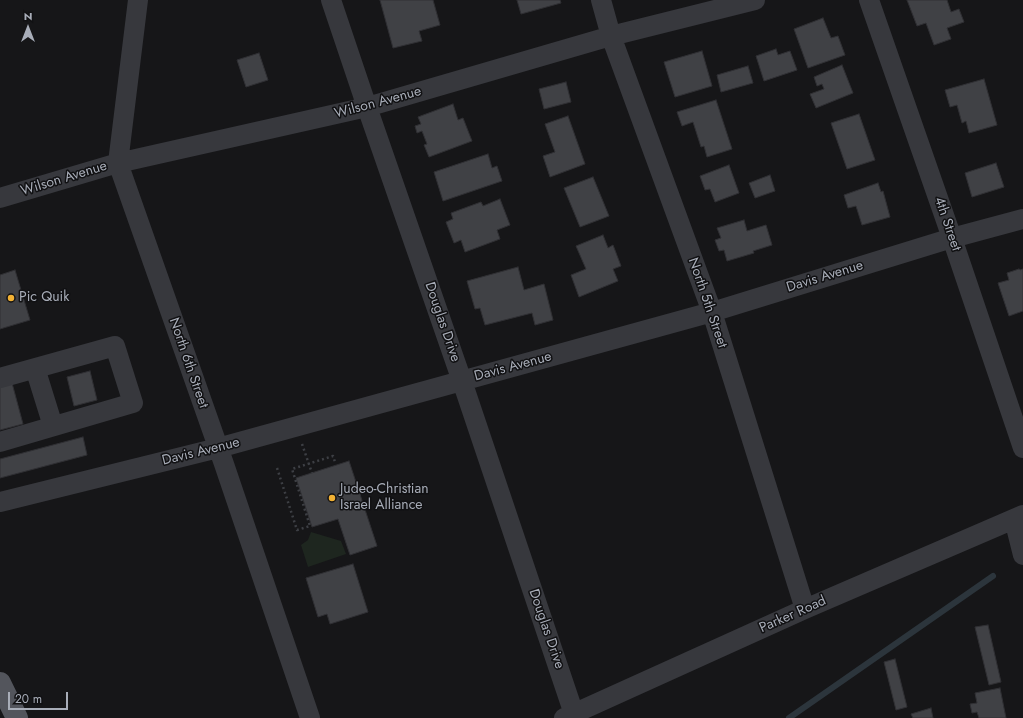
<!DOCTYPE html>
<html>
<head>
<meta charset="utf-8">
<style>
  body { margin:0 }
  #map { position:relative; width:1023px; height:718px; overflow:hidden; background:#161618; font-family:Jost,sans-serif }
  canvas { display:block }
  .north { position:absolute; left:8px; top:8px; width:40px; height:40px; -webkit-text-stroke:3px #111113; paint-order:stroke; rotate:0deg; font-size:11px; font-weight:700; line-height:16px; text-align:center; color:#a8adb8 }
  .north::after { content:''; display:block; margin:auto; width:14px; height:18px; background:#a8adb8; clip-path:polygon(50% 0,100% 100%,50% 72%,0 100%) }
  .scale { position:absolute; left:8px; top:692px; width:60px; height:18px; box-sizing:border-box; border:2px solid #a8adb8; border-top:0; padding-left:5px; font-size:12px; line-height:14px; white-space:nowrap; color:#a8adb8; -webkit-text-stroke:3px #111113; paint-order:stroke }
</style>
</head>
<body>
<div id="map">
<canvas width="1023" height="718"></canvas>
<div class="north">N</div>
<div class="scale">20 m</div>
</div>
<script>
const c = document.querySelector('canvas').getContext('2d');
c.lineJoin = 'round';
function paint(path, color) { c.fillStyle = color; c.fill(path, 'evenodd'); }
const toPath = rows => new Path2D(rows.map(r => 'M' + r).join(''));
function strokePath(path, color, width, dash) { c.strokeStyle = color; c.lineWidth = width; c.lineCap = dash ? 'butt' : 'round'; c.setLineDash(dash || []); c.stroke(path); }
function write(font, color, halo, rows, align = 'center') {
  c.font = font + ' Jost,sans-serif'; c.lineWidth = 3; c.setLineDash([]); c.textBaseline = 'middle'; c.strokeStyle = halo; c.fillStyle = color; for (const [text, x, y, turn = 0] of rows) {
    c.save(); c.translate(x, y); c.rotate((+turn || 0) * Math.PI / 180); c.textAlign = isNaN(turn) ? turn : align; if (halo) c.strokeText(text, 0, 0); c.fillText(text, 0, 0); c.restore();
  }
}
paint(toPath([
  [311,532,341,541,346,554,308,567,301,545,308,540]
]), '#1e261f');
strokePath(toPath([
  [789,718,993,576]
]), '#2c353c', 6);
const building = toPath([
  [380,0,433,0,440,25,419,31,422,41,393,48,380,0],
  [517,0,560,0,561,3,521,14,517,0],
  [907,0,947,0,951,12,959,9,964,22,947,28,951,39,934,45,926,23,917,26,907,0],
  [823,18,831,38,838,36,845,55,808,68,794,29,823,18],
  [776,49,778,55,790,51,797,70,764,81,756,56,776,49],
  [702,51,712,86,675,97,664,62,702,51],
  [259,53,268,80,246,87,237,60,259,53],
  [842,65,853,93,816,108,810,94,824,89,822,84,817,86,814,77,842,65],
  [748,66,753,83,721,92,717,75,748,66],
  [984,79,997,125,969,133,966,121,962,123,957,105,950,107,945,90,984,79],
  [566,82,571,102,544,109,539,89,566,82],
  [716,100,732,149,707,157,704,146,701,147,693,122,682,126,677,112,716,100],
  [453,104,458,120,463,118,472,141,429,157,424,145,427,144,422,131,417,133,415,126,421,124,418,117,453,104],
  [859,114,875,160,847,169,831,123,859,114],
  [568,116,585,164,550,177,543,156,555,152,545,124,568,116],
  [488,154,492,168,497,166,502,181,443,201,434,172,488,154],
  [996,163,1004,187,972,197,965,173,996,163],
  [729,165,739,193,715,202,710,189,705,190,700,176,729,165],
  [770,175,775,191,755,198,749,183,770,175],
  [593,177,609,216,580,227,564,188,593,177],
  [878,183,881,192,883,191,890,217,862,225,856,206,848,208,844,195,878,183],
  [500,199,510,225,497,230,500,239,465,252,461,240,454,243,446,222,453,219,451,213,481,202,483,206,500,199],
  [744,220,747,231,766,225,772,245,753,251,754,253,727,261,724,250,719,251,715,240,721,238,717,228,744,220],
  [603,235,608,248,613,245,621,266,613,269,618,281,579,297,571,275,586,269,576,246,603,235],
  [518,267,524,290,544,284,553,320,535,325,532,313,485,325,480,308,475,309,467,281,518,267],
  [1019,269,1020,270,1023,269,1023,311,1009,316,998,283,1009,280,1007,273,1019,269],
  [15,270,30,320,0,329,0,275,15,270],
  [90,371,97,400,74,406,67,377,90,371],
  [12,383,23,424,0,430,0,387,12,383],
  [83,437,87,455,0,478,0,459,83,437],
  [349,461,377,546,350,555,338,519,312,527,296,478,349,461],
  [353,564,368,612,330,624,327,614,318,617,306,578,353,564],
  [988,625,1001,682,989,685,975,627,988,625],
  [895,659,907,707,896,710,884,662,895,659],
  [1000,688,1006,718,979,718,977,712,972,713,970,704,977,703,975,693,1000,688],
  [931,708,933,718,913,718,911,714,931,708]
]);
paint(building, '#404145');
strokePath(building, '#303034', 1);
strokePath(toPath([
  [302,444,312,473],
  [277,468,297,530,310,526,292,469,333,456,335,462]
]), '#3d3f44', 2.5, [2, 3]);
strokePath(toPath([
  [138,0,118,163,224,464,310,718],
  [331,0,367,107,462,381,574,714],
  [601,0,611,36,712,312,805,609],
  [869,0,952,238,1023,448],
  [0,198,118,163,367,107,611,36,755,0],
  [35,368,53,426],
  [0,378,115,346,133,403,0,442],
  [0,502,218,448,712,312,952,238,1023,219],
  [1014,519,1023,555],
  [564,718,805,609,1023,515]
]), '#37383d', 20);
strokePath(toPath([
  [0,683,17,718]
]), '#53555c', 22);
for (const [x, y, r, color] of [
  [11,298,4,"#f2b134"],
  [332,498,4,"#f2b134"]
]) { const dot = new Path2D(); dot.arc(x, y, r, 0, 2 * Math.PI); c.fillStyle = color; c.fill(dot); strokePath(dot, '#111113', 1.5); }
write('14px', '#a8adb8', '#111113', [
  ["Wilson Avenue",378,103,-15],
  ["Wilson Avenue",64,179,-17],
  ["4th Street",947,224,71],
  ["Davis Avenue",825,277,-17],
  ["North 5th Street",707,303,71],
  ["Douglas Drive",442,322,71],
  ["North 6th Street",188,363,71],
  ["Davis Avenue",513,367,-15],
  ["Davis Avenue",201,452,-14],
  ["Parker Road",793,615,-24],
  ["Douglas Drive",546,629,71]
]);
write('14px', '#a8adb8', '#111113', [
  ["Pic Quik",19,298],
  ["Judeo-Christian",340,490],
  ["Israel Alliance",340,506]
], 'left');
</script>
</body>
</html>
